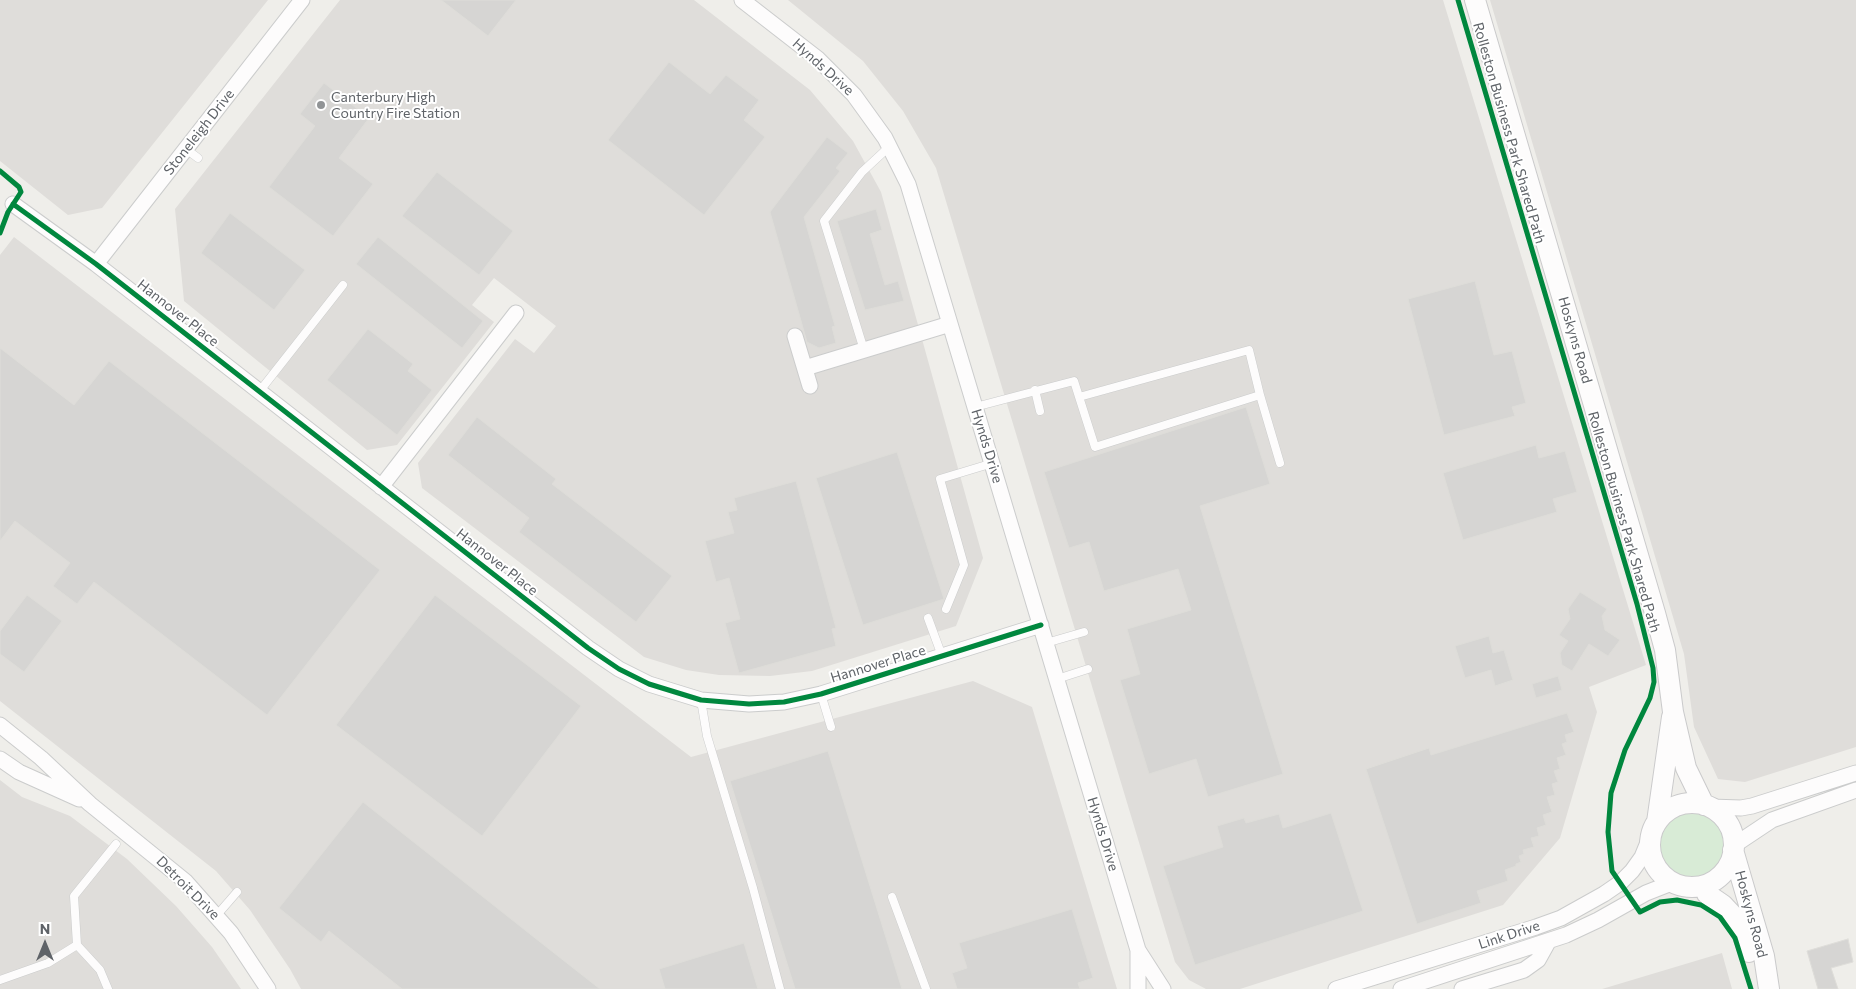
<!DOCTYPE html>
<html>
<head>
<meta charset="utf-8">
<style>
  body { margin:0 }
  #map { position:relative; width:1856px; height:989px; overflow:hidden; background:#efeeea; font-family:Commissioner,sans-serif }
  canvas { display:block }
  .north { position:absolute; left:20px; top:919px; width:50px; height:50px; -webkit-text-stroke:4px #fff; paint-order:stroke; rotate:0deg; font-size:14px; font-weight:700; line-height:20px; text-align:center; color:#5f6368 }
  .north::after { content:''; display:block; margin:auto; width:18px; height:22px; background:#5f6368; clip-path:polygon(50% 0,100% 100%,50% 72%,0 100%) }
</style>
</head>
<body>
<div id="map">
<canvas width="1856" height="989"></canvas>
<div class="north">N</div>
</div>
<script>
const c = document.querySelector('canvas').getContext('2d');
c.lineJoin = 'round';
function paint(path, color) { c.fillStyle = color; c.fill(path, 'evenodd'); }
const toPath = rows => new Path2D(rows.map(r => 'M' + r).join(''));
function strokePath(path, color, width, dash) { c.strokeStyle = color; c.lineWidth = width; c.lineCap = dash ? 'butt' : 'round'; c.setLineDash(dash || []); c.stroke(path); }
function write(font, color, halo, rows, align = 'center') {
  c.font = font + ' Commissioner,sans-serif'; c.lineWidth = 4; c.setLineDash([]); c.textBaseline = 'middle'; c.strokeStyle = halo; c.fillStyle = color; for (const [text, x, y, turn = 0] of rows) {
    c.save(); c.translate(x, y); c.rotate((+turn || 0) * Math.PI / 180); c.textAlign = isNaN(turn) ? turn : align; if (halo) c.strokeText(text, 0, 0); c.fillText(text, 0, 0); c.restore();
  }
}
paint(toPath([
  [0,0,268,0,102,208,68,215,0,161],
  [340,0,694,0,810,90,853,141,881,192,983,558,956,626,812,671,770,676,719,675,686,670,644,657,422,488,418,463,515,339,534,353,556,326,494,278,472,305,494,322,397,445,367,450,184,301,175,209],
  [788,0,1443,0,1646,665,1589,687,1597,712,1560,838,1503,905,1240,989,1206,989,1189,980,1175,962,936,168,903,111,863,61],
  [1490,0,1856,0,1856,747,1745,782,1718,779,1694,727,1684,654],
  [14,237,691,757,973,681,1032,707,1117,989,301,989,290,969,250,910,216,871,0,701,0,255],
  [0,780,22,797,70,816,127,859,176,906,212,947,241,989,0,989],
  [1722,953,1732,989,1602,989]
]), '#dfddda');
paint(toPath([
  '1658 844a34 34 0 1 1 68 0a34 34 0 1 1-68 0Z'
]), '#d8ebd6');
const building = toPath([
  [441,0,516,0,488,36,441,0],
  [669,62,710,94,726,75,759,100,744,120,765,137,704,215,608,140,669,62],
  [324,83,369,118,339,158,373,184,333,236,269,187,315,126,300,114,324,83],
  [827,137,848,153,836,168,840,171,804,217,835,326,832,327,836,343,819,348,807,342,770,212,827,137],
  [437,172,513,231,479,275,402,216,437,172],
  [876,209,882,230,870,234,885,285,898,281,904,301,865,310,837,221,876,209],
  [230,213,305,270,274,310,201,253,230,213],
  [378,237,483,321,462,348,356,264,378,237],
  [1475,281,1494,355,1512,351,1526,403,1512,407,1515,416,1444,435,1408,299,1475,281],
  [368,329,413,364,408,371,432,390,397,435,327,380,368,329],
  [0,348,74,405,109,361,380,570,267,715,94,582,77,604,53,586,70,563,15,521,0,541,0,348],
  [1246,407,1270,484,1200,506,1283,774,1208,797,1196,759,1149,774,1120,680,1140,674,1127,629,1191,610,1178,569,1104,591,1089,542,1069,548,1044,472,1246,407],
  [477,417,556,479,552,484,672,576,636,622,519,532,529,518,448,455,477,417],
  [1536,445,1539,458,1565,451,1577,492,1553,499,1557,512,1463,540,1443,473,1536,445],
  [897,452,944,599,863,625,816,478,897,452],
  [796,481,836,628,832,629,836,646,739,673,725,623,740,619,729,578,716,582,705,541,734,533,728,512,737,510,734,498,796,481],
  [1580,592,1607,609,1602,616,1605,630,1620,640,1608,656,1589,644,1572,671,1562,665,1560,653,1568,641,1559,635,1570,619,1568,609,1580,592],
  [27,595,62,621,24,672,0,654,0,631,27,595],
  [435,595,581,706,482,836,336,725,435,595],
  [1489,636,1493,653,1504,650,1513,680,1495,686,1491,670,1465,678,1455,646,1489,636],
  [1558,676,1562,690,1536,698,1532,684,1558,676],
  [1567,713,1574,732,1565,735,1567,742,1562,744,1566,755,1557,758,1560,769,1554,771,1558,782,1552,784,1555,795,1547,797,1552,812,1543,815,1546,825,1537,828,1539,836,1531,838,1534,847,1523,850,1524,854,1519,856,1521,862,1516,864,1516,866,1505,870,1508,881,1477,891,1481,903,1417,924,1366,769,1429,748,1431,755,1567,713],
  [828,751,902,989,795,989,730,781,828,751],
  [363,802,530,934,600,989,402,989,329,931,321,942,279,908,363,802],
  [1331,813,1363,911,1195,965,1163,866,1223,847,1217,826,1244,818,1246,823,1279,814,1283,828,1331,813],
  [1072,909,1093,978,1078,983,1080,989,957,989,952,973,967,968,959,943,1072,909],
  [1848,939,1853,962,1831,968,1838,989,1818,989,1807,951,1848,939],
  [744,943,758,989,665,989,659,969,744,943]
]);
paint(building, '#d6d5d3');
strokePath(building, '#deddd9', 1);
const service = toPath([
  [186,149,198,158],
  [864,350,824,221,862,172,890,146],
  [1035,390,1040,411],
  [259,392,343,285],
  [1079,397,1249,350,1260,395],
  [975,407,1074,381,1095,447,1260,395,1280,463],
  [946,609,964,565,940,479,993,463],
  [928,618,942,656],
  [1046,643,1084,632],
  [1057,679,1088,669],
  [821,694,831,727],
  [701,700,707,736,753,888,780,989],
  [892,897,926,989],
  [217,915,237,892],
  [0,980,48,963,77,945],
  [108,989,100,970,77,945,74,896,116,844]
]);
const minor = toPath([
  [742,0,818,59,854,95,885,138,908,184,1138,950,1163,989],
  [13,204,96,264,588,648,619,669,649,684,701,700,749,704,784,702,821,694,1041,625],
  [96,264,302,0],
  [795,336,810,386],
  [805,368,950,324],
  [381,487,516,313],
  [0,725,41,758,90,804,185,881,231,933,268,989],
  [0,759,19,772,79,799],
  [1710,807,1741,808,1752,806,1856,773],
  [1733,846,1772,820,1856,790],
  [1138,950,1138,989],
  [1336,989,1536,927,1561,918,1604,894,1620,883,1632,871,1642,857,1651,835],
  [1401,989,1566,935,1598,920,1646,893,1674,882],
  [1462,989,1524,970,1538,960,1548,942]
]);
const secondary = toPath([
  [1475,0,1655,613,1665,650,1673,712,1686,768,1704,805],
  '1650 845a42 42 0 1 1 84 0a42 42 0 1 1-84 0Z',
  [1657,822,1672,717],
  [1733,850,1764,956,1769,989],
  [1707,894,1723,905,1737,920,1749,952]
]);
strokePath(service, '#cbcccc', 9);
strokePath(minor, '#cbcccc', 17);
strokePath(secondary, '#cacacb', 22);
strokePath(service, '#fdfcfc', 8);
strokePath(minor, '#fdfcfc', 15);
strokePath(secondary, '#fdfcfc', 20);
strokePath(toPath([
  [1458,0,1637,604,1653,668,1654,682,1650,698,1625,750,1611,793,1608,832,1612,871,1640,912,1660,902,1677,900,1701,905,1720,917,1735,938,1751,989],
  [0,171,19,187,21,192,8,212,0,233],
  [13,204,96,264,588,648,619,669,649,684,701,700,749,704,784,702,821,694,1041,625]
]), '#00873e', 5);
for (const [x, y, r, color] of [
  [321,105,5,"#919496"]
]) { const dot = new Path2D(); dot.arc(x, y, r, 0, 2 * Math.PI); c.fillStyle = color; c.fill(dot); strokePath(dot, '#fff', 2); }
write('14px', '#5f6368', '#fff', [
  ["Hynds Drive",823,67,42],
  ["Stoneleigh Drive",199,132,-52],
  ["Rolleston Business Park Shared Path",1509,133,74],
  ["Hannover Place",178,313,38],
  ["Hoskyns Road",1575,340,74],
  ["Hynds Drive",987,446,73],
  ["Rolleston Business Park Shared Path",1624,522,74],
  ["Hannover Place",497,562,38],
  ["Hannover Place",878,664,-17],
  ["Hynds Drive",1103,834,73],
  ["Detroit Drive",188,888,45],
  ["Hoskyns Road",1751,914,75],
  ["Link Drive",1509,935,-18]
]);
write('14px', '#5f6368', '#fff', [
  ["Canterbury High",331,97],
  ["Country Fire Station",331,113]
], 'left');
</script>
</body>
</html>
